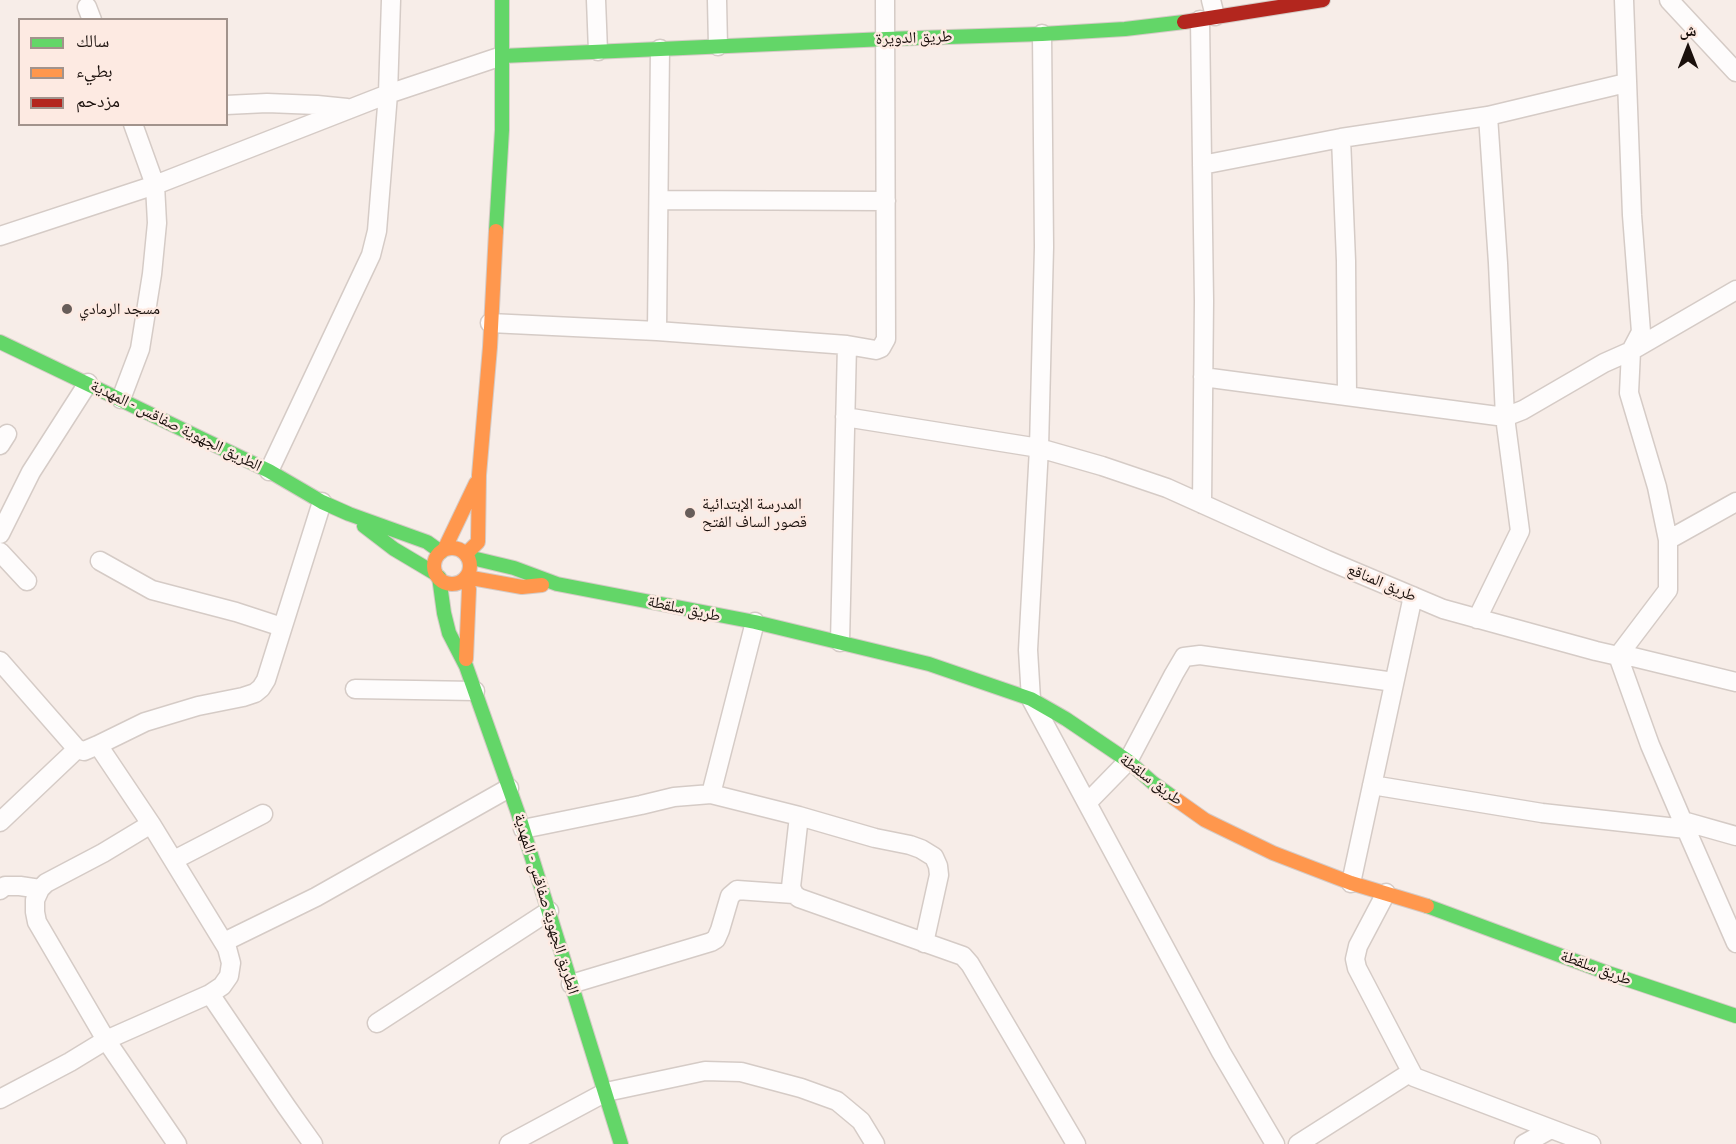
<!DOCTYPE html>
<html>
<head>
<meta charset="utf-8">
<style>
  body { margin:0 }
  #map { position:relative; width:1736px; height:1144px; overflow:hidden; background:#f7ede8; font-family:"PT Sans Narrow","Noto Naskh Arabic",sans-serif }
  canvas { display:block }
  .legend { position:absolute; left:18px; top:18px; width:210px; height:108px; box-sizing:border-box; background:#fdeae2; border:2px solid #a2938c; margin:0; padding:8px 10px; list-style:none; font-size:18px; color:#1a100c }
  .legend li { display:flex; align-items:center; gap:12px; height:30px }
  .legend b { width:30px; border:2px solid #a2938c }
  .north { position:absolute; left:1658px; top:18px; width:60px; height:60px; -webkit-text-stroke:4px #fdeae2; paint-order:stroke; rotate:0deg; font-size:16px; font-weight:700; line-height:24px; text-align:center; color:#1a100c }
  .north::after { content:''; display:block; margin:auto; width:21px; height:27px; background:#1a100c; clip-path:polygon(50% 0,100% 100%,50% 72%,0 100%) }
</style>
</head>
<body>
<div id="map">
<canvas width="1736" height="1144"></canvas>
<ul class="legend">
<li><b style="height:8px;background:#63d668"></b>سالك</li>
<li><b style="height:8px;background:#ff974d"></b>بطيء</li>
<li><b style="height:8px;background:#b3261e"></b>مزدحم</li>
</ul>
<div class="north">ش</div>
</div>
<script>
const c = document.querySelector('canvas').getContext('2d');
c.lineJoin = 'round';
const toPath = rows => new Path2D(rows.map(r => 'M' + r).join(''));
function strokePath(path, color, width, dash) { c.strokeStyle = color; c.lineWidth = width; c.lineCap = dash ? 'butt' : 'round'; c.setLineDash(dash || []); c.stroke(path); }
function write(font, color, halo, rows, align = 'center') {
  c.font = font + ' "PT Sans Narrow","Noto Naskh Arabic",sans-serif'; c.lineWidth = 5; c.setLineDash([]); c.textBaseline = 'middle'; c.strokeStyle = halo; c.fillStyle = color; for (const [text, x, y, turn = 0] of rows) {
    c.save(); c.translate(x, y); c.rotate((+turn || 0) * Math.PI / 180); c.textAlign = isNaN(turn) ? turn : align; if (halo) c.strokeText(text, 0, 0); c.fillText(text, 0, 0); c.restore();
  }
}
const street = toPath([
  [596,0,598,51],
  [717,0,718,46],
  [1211,0,1215,16],
  [1669,0,1736,72],
  [87,7,92,20],
  [1200,20,1204,301,1202,504],
  [1042,34,1044,247,1039,448,1028,650,1031,699,1221,1052,1275,1144],
  [226,105,267,103,317,105,347,108],
  [1341,138,1346,261,1347,396],
  [1202,165,1341,138,1488,116,1626,83],
  [659,200,886,201],
  [0,236,155,185,388,94,502,56],
  [490,323,657,331,660,49],
  [657,331,847,345,876,350,881,348,886,339,885,0],
  [1203,377,1505,417,1523,410,1604,363,1631,351,1641,332,1632,215,1624,0],
  [121,399,140,349,152,274,157,223,155,185,133,124],
  [845,417,1039,448,1102,466,1167,488,1327,560,1443,609,1596,651,1618,656,1629,656,1736,682],
  [0,445,7,434],
  [269,471,371,255,377,231,388,94,391,0],
  [0,534,31,472,88,383],
  [1668,540,1736,502],
  [0,552,27,581],
  [100,561,152,590,236,612,282,627],
  [1477,619,1520,531,1505,417,1498,263,1488,116],
  [840,642,847,345],
  [0,661,77,749,84,751,98,745,151,824,227,948,231,963,229,976,222,986,210,994],
  [355,689,475,691],
  [98,745,145,722,198,706,243,697,255,693,261,688,266,680,322,502],
  [1372,785,1542,813,1686,829,1736,943],
  [711,794,755,622],
  [1087,803,1128,761,1174,674,1184,657,1200,655,1394,682],
  [799,816,875,838,910,845,921,849,934,857,938,866,939,875,924,943],
  [1683,821,1736,836],
  [0,822,77,749],
  [151,824,103,853,46,883,40,889,35,900,35,912,37,922,106,1040,177,1144],
  [523,829,641,805,674,797,711,794,799,816,791,887,794,894,799,898,963,956,970,964,1076,1144],
  [1686,829,1650,745,1618,656,1668,590,1668,540,1657,487,1629,393,1631,351,1736,290],
  [174,860,263,814],
  [1351,883,1413,596],
  [0,890,5,886,20,886,40,889],
  [1386,893,1358,946,1355,959,1357,968,1414,1077,1591,1144],
  [224,942,316,897,509,788],
  [571,984,711,942,716,939,720,930,730,896,737,890,794,894],
  [377,1023,549,911],
  [0,1099,70,1062,106,1040,210,994,286,1106,313,1144],
  [509,1144,606,1092,705,1071,741,1072,801,1088,837,1101,861,1121,875,1144],
  [1298,1144,1411,1072],
  [1524,1144,1551,1129]
]);
const fast = toPath([
  [502,56,886,39,1042,34,1125,29,1184,22],
  [496,231,502,130,502,0],
  [0,342,269,471,322,502,349,514,427,542,441,552],
  [364,526,394,549,436,574],
  [468,557,514,568,557,584,755,622,929,664,1031,699,1066,719,1128,761,1153,783,1174,798],
  [439,577,444,613,449,633,466,666,518,813,621,1144],
  [1427,906,1605,972,1736,1016]
]);
const slow = toPath([
  '434 566a18 18 0 1 1 36 0a18 18 0 1 1-36 0Z',
  [444,550,476,483],
  [466,554,478,542,479,475,490,347,496,231],
  [466,577,522,587,542,585],
  [465,579,469,589,466,659],
  [1174,798,1205,820,1273,853,1351,883,1427,906]
]);
const jam = toPath([
  [1184,22,1323,0]
]);
strokePath(street, '#d5cbc6', 21);
strokePath(fast, '#d5cbc6', 16);
strokePath(slow, '#d5cbc6', 16);
strokePath(jam, '#d5cbc6', 16);
strokePath(street, '#fefcfc', 18);
strokePath(fast, '#63d668', 14);
strokePath(slow, '#ff974d', 14);
strokePath(jam, '#b3261e', 14);
for (const [x, y, r, color] of [
  [67,309,6,"#675d59"],
  [690,513,6,"#675d59"]
]) { const dot = new Path2D(); dot.arc(x, y, r, 0, 2 * Math.PI); c.fillStyle = color; c.fill(dot); strokePath(dot, '#fdeae2', 2); }
write('16px', '#1a100c', '#fdeae2', [
  ["طريق الدويرة",914,38,-2],
  ["الطريق الجهوية صفاقس - المهدية",176,426,26],
  ["طريق المناقع",1382,583,23],
  ["طريق سلقطة",684,609,12],
  ["طريق سلقطة",1151,780,37],
  ["الطريق الجهوية صفاقس - المهدية",546,904,73],
  ["طريق سلقطة",1596,968,20]
]);
write('16px', '#1a100c', '#fdeae2', [
  ["مسجد الرمادي",79,309],
  ["المدرسة الإبتدائية",702,504],
  ["قصور الساف الفتح",702,522]
], 'left');
</script>
</body>
</html>
